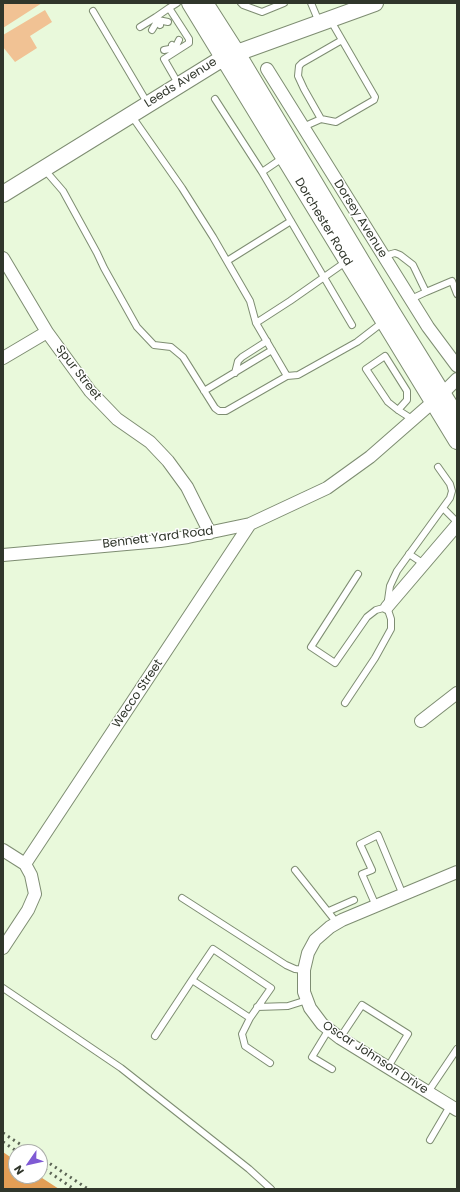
<!DOCTYPE html>
<html>
<head>
<meta charset="utf-8">
<style>
  body { margin:0 }
  #map { position:relative; width:460px; height:1192px; overflow:hidden; background:#e9f9db; font-family:Poppins,sans-serif }
  canvas { display:block }
  .frame { position:absolute; inset:0; border:4px solid #30362b; pointer-events:none }
  .north { position:absolute; left:8px; top:1144px; width:40px; height:40px; box-sizing:border-box; background:#fff; border:1px solid #acafaa; border-radius:50%; rotate:236deg; font-size:11px; font-weight:700; line-height:16px; text-align:center; color:#30362b }
  .north::after { content:''; display:block; margin:auto; width:14px; height:18px; background:#7f5ad4; clip-path:polygon(50% 0,100% 100%,50% 72%,0 100%) }
</style>
</head>
<body>
<div id="map">
<canvas width="460" height="1192"></canvas>
<div class="frame"></div>
<div class="north">N</div>
</div>
<script>
const c = document.querySelector('canvas').getContext('2d');
c.lineJoin = 'round';
function paint(path, color) { c.fillStyle = color; c.fill(path, 'evenodd'); }
const toPath = rows => new Path2D(rows.map(r => 'M' + r).join(''));
function strokePath(path, color, width, dash) { c.strokeStyle = color; c.lineWidth = width; c.lineCap = dash ? 'butt' : 'round'; c.setLineDash(dash || []); c.stroke(path); }
function write(font, color, halo, rows, align = 'center') {
  c.font = font + ' Poppins,sans-serif'; c.lineWidth = 3; c.setLineDash([]); c.textBaseline = 'middle'; c.strokeStyle = halo; c.fillStyle = color; for (const [text, x, y, turn = 0] of rows) {
    c.save(); c.translate(x, y); c.rotate((+turn || 0) * Math.PI / 180); c.textAlign = isNaN(turn) ? turn : align; if (halo) c.strokeText(text, 0, 0); c.fillText(text, 0, 0); c.restore();
  }
}
paint(toPath([
  [3,3,42,3,3,28],
  [45,10,52,22,30,36,37,48,15,62,3,47,3,35]
]), '#f1c294');
paint(toPath([
  [3,1152,16,1161,16,1176,39,1176,59,1189,3,1189]
]), '#e39e55');
const lane = toPath([
  [177,3,169,8,189,39,189,43,164,59,179,85],
  [241,3,243,5,262,12,284,3],
  [311,3,319,22],
  [93,11,148,104],
  [160,25,158,20,168,22],
  [140,27,156,17],
  [152,30,158,20,156,17,169,8],
  [164,50,175,48,172,45],
  [176,50,175,48,179,40],
  [215,99,262,172],
  [131,115,182,188,213,237,250,301,256,323,287,376,298,375,357,342,383,322],
  [321,119,304,89,298,76,299,66,302,63,342,40],
  [303,127,321,119,336,122,374,100,375,97,331,21],
  [284,157,262,172,352,325],
  [44,169,63,191,97,253,104,268,137,327,154,345,171,347,183,357,215,408,219,411,226,411,287,376],
  [384,256,395,253,400,255,413,265,426,292,411,299],
  [227,261,291,221],
  [426,292,452,281,457,294],
  [256,323,290,301,347,261],
  [235,373,238,361,242,357,267,341],
  [204,391,272,350],
  [398,410,407,400,407,391,385,356,366,369,388,402,398,410,412,419],
  [443,508,457,522],
  [409,554,424,564],
  [358,574,311,647,335,663,367,617,376,610,387,607],
  [345,703,375,658,391,629,391,619,387,607,390,586,397,571,450,498,452,491,450,484,438,467],
  [295,870,337,923],
  [182,898,286,965,295,969,304,970],
  [376,906,362,874,372,870,360,844,378,835,403,895],
  [329,911,354,900],
  [192,980,213,949,271,988,250,1018,242,1034,245,1046,270,1063],
  [3,988,121,1068,249,1169,271,1189],
  [257,1007,288,1006,307,1000],
  [329,1029,312,1057,332,1069],
  [155,1036,192,980,250,1018],
  [340,1038,362,1005,408,1034,388,1067],
  [428,1092,457,1049],
  [430,1140,450,1106]
]);
const street = toPath([
  [267,69,428,327,457,366],
  [3,258,47,332,90,391,117,419,150,442,168,461,187,487,210,533],
  [3,358,47,332],
  [3,555,160,541,188,537,250,524,327,488,370,457,442,394,457,379],
  [387,607,457,525],
  [421,721,457,693],
  [3,850,25,864,31,875,35,894,28,910,3,948],
  [25,864,250,524],
  [457,872,342,920,330,927,315,940,308,953,304,970,304,992,310,1008,322,1024,340,1038,457,1110]
]);
const secondary = toPath([
  [190,3,457,441],
  [205,3,237,53,392,312,457,417],
  [3,194,223,58,375,3]
]);
strokePath(lane, '#7e8d72', 8);
strokePath(street, '#7e8d72', 14);
strokePath(secondary, '#7e8d72', 18);
strokePath(lane, '#fff', 6);
strokePath(street, '#fff', 12);
strokePath(secondary, '#fff', 16);
strokePath(toPath([
  [3,1133,32,1152],
  [3,1142,18,1152],
  [40,1157,88,1189],
  [40,1166,74,1189]
]), '#5a6253', 3, [2, 4]);
write('12px', '#30362b', '#fff', [
  ["Leeds Avenue",181,83,-32],
  ["Dorsey Avenue",360,219,58],
  ["Dorchester Road",323,222,59],
  ["Spur Street",78,373,52],
  ["Bennett Yard Road",158,538,-7],
  ["Wecco Street",138,694,-56],
  ["Oscar Johnson Drive",375,1058,33]
]);
</script>
</body>
</html>
